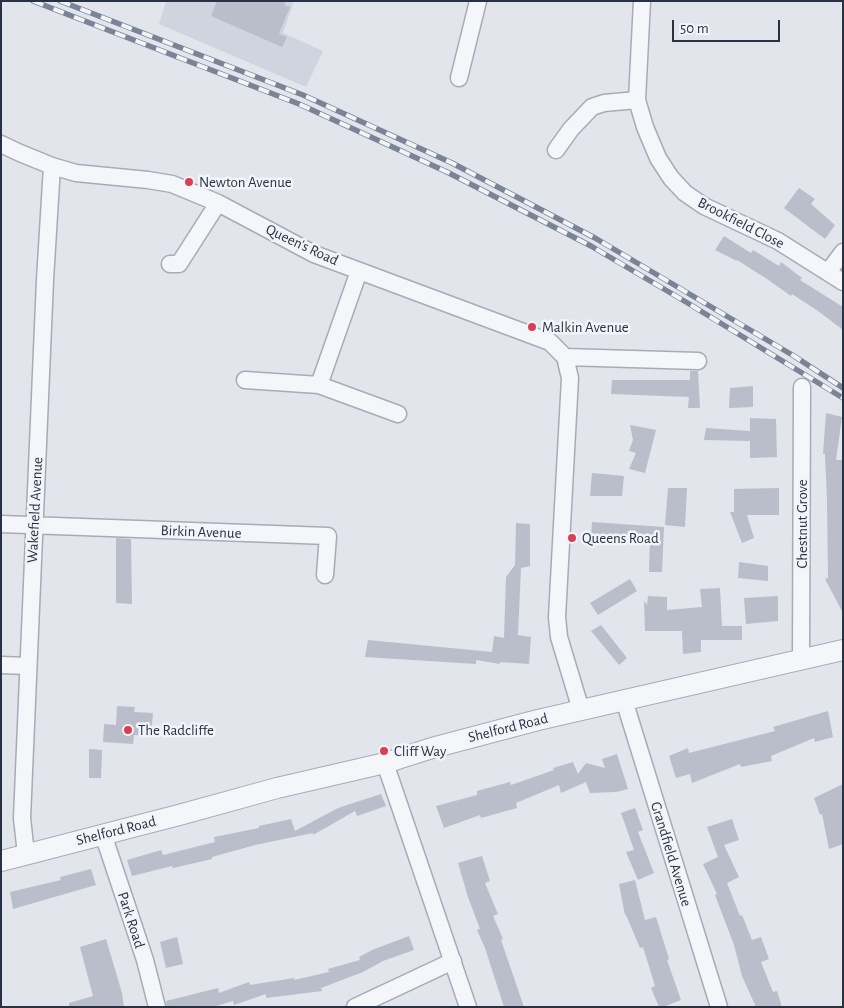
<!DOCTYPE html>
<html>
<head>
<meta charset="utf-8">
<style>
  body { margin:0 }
  #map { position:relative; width:844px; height:1008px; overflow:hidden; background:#e2e5eb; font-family:"Alegreya Sans",sans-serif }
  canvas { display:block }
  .frame { position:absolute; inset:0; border:2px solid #283245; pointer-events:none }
  .scale { position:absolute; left:672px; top:20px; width:108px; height:22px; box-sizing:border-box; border:2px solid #283245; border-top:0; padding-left:6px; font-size:15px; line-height:18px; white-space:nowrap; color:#283245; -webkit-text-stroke:4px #f2f4f8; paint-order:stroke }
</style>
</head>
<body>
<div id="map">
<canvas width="844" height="1008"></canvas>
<div class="frame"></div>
<div class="scale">50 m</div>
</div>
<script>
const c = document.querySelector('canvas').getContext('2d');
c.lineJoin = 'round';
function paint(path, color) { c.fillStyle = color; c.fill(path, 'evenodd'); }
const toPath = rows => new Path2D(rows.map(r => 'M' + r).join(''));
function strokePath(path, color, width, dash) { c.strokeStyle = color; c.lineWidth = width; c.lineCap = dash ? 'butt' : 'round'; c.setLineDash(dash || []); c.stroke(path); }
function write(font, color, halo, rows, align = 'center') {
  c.font = font + ' "Alegreya Sans",sans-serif'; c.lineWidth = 5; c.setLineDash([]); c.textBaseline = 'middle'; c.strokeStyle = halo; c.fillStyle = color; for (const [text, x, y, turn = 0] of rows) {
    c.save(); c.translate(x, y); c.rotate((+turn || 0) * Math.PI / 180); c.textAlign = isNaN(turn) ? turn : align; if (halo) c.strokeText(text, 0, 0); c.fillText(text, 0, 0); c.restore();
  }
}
paint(toPath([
  [166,1,294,1,283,33,323,51,306,87,159,24]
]), '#d0d4de');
paint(toPath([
  [217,1,286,1,284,5,290,7,279,34,287,37,282,47,211,16],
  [799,188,815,199,811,204,835,225,825,239,784,208],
  [724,236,751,253,753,250,779,266,781,262,802,278,800,280,843,307,843,330,818,311,792,294,791,296,767,279,737,260,737,261,715,250],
  [690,371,698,371,700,408,688,408,689,397,611,394,612,380,690,380],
  [753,386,753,407,729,408,730,388],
  [826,413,842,417,836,460,842,460,843,468,843,613,825,579,828,578,827,500,825,454,823,454],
  [750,418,776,419,777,457,750,458,750,441,704,440,706,428,750,431],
  [630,425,656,430,645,473,629,469,636,453,629,451,633,440],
  [592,473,624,476,622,496,590,496],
  [668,488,687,488,685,527,665,525],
  [779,488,779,515,747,515,754,538,742,543,730,512,734,512,734,489],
  [592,522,664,527,662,572,649,572,650,538,591,535],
  [516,523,530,524,530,566,521,568,518,635,531,637,529,664,500,662,500,664,476,660,476,664,365,657,368,640,492,652,494,636,504,638,506,577,515,565],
  [116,538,131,539,132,604,116,603],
  [739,562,768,566,768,581,738,578],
  [630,579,637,591,598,615,590,603],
  [720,588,722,626,742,626,742,640,701,640,701,652,683,654,682,631,645,631,644,601,647,605,648,596,667,597,667,610,702,607,700,589],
  [778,596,778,621,746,624,744,598],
  [601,625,627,658,619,665,591,631],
  [117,706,135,707,134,712,153,713,151,736,134,735,133,744,103,742,104,724,116,725],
  [828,711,833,737,815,742,814,738,771,756,772,761,741,767,740,764,692,783,690,774,676,778,669,756,688,748,689,753,775,731,773,727],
  [89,749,102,750,101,778,89,778],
  [617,754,628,789,616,792,590,793,586,782,561,793,559,785,516,803,517,808,481,818,480,815,444,828,436,806,477,795,477,791,510,782,511,785,554,770,553,768,573,762,578,774,586,763,605,768,602,759],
  [843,784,843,844,829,849,822,814,820,815,814,798],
  [381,794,386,806,357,816,355,811,313,835,313,833,255,845,212,857,212,859,173,868,172,866,132,876,127,860,161,850,163,855,215,842,214,837,259,828,259,826,291,819,295,831,338,808],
  [635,808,643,830,638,832,654,873,638,880,626,852,634,850,621,813],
  [732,819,739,840,724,845,739,877,727,883,740,916,742,915,752,940,761,937,769,959,761,962,773,992,777,991,782,1007,756,1007,742,976,734,945,715,895,717,894,703,864,718,857,707,827],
  [482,856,490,881,485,883,498,914,493,916,503,939,501,940,524,1007,504,1007,485,948,477,930,480,929,468,897,458,863],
  [91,869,96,885,13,909,10,892,61,880,60,877],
  [635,880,645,920,656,917,669,959,667,960,681,1000,663,1007,659,1007,651,988,655,986,643,947,640,948,626,915,625,915,619,884],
  [409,936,414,950,383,961,363,972,321,988,322,991,266,998,266,994,234,1005,233,1001,213,1007,167,1007,166,1001,218,988,219,993,249,982,250,985,294,978,294,980,329,972,328,969,360,960,359,957,372,950],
  [177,937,183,964,166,968,160,942],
  [106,939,122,993,124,1007,69,1007,69,1003,93,996,80,947]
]), '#b9beca');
const minor = toPath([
  [642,1,637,100,645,127,658,158,671,178,685,193,704,206,778,241,843,282],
  [459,78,478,1],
  [1,144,20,153,52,166,76,173,148,180,172,184,218,203,314,254,550,342,565,357,570,378,557,617,559,637,581,710],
  [556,150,571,129,592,107,604,103,637,100],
  [170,264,179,264,218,203],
  [828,272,843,252],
  [565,357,698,361],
  [245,380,319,385,398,414],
  [319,385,359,271],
  [1,524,328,536,325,575],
  [801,660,802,387],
  [1,665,28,666],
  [624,700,719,1007],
  [385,763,468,1007],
  [103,834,145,960,157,1007],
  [26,854,22,818,45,280,52,166],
  [355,1007,453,961]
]);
const tertiary = toPath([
  [1,861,179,815,277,788,385,763,432,748,538,720,843,650]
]);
strokePath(minor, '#a6acb6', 19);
strokePath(tertiary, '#a6acb6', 22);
strokePath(minor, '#f5f6f9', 16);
strokePath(tertiary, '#f5f6f9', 20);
const rail = toPath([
  [33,1,299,104,447,172,591,246,686,302,843,398],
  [60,1,303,95,452,163,595,238,794,356,843,388]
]);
strokePath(rail, '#7a8496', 5.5);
strokePath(rail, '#f2f4f8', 4, [11]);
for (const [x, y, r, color] of [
  [189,182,5,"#d83f54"],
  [532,327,5,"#d83f54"],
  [572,538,5,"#d83f54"],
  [128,730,5,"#d83f54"],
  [384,751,5,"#d83f54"]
]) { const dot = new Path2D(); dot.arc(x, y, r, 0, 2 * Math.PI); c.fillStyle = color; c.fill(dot); strokePath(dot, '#f2f4f8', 2); }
write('15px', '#283245', '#f2f4f8', [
  ["Newton Avenue",199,182],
  ["Malkin Avenue",542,327],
  ["Queens Road",582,538],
  ["The Radcliffe",138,730],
  ["Cliff Way",394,751]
], 'left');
write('15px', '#283245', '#f2f4f8', [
  ["Brookfield Close",741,223,27],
  ["Queen's Road",302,245,25],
  ["Wakefield Avenue",35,510,-87],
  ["Chestnut Grove",802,524,-90],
  ["Birkin Avenue",201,532,2],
  ["Shelford Road",508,728,-14],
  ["Shelford Road",116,831,-14],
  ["Grandfield Avenue",671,854,73],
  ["Park Road",131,920,72]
]);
</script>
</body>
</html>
